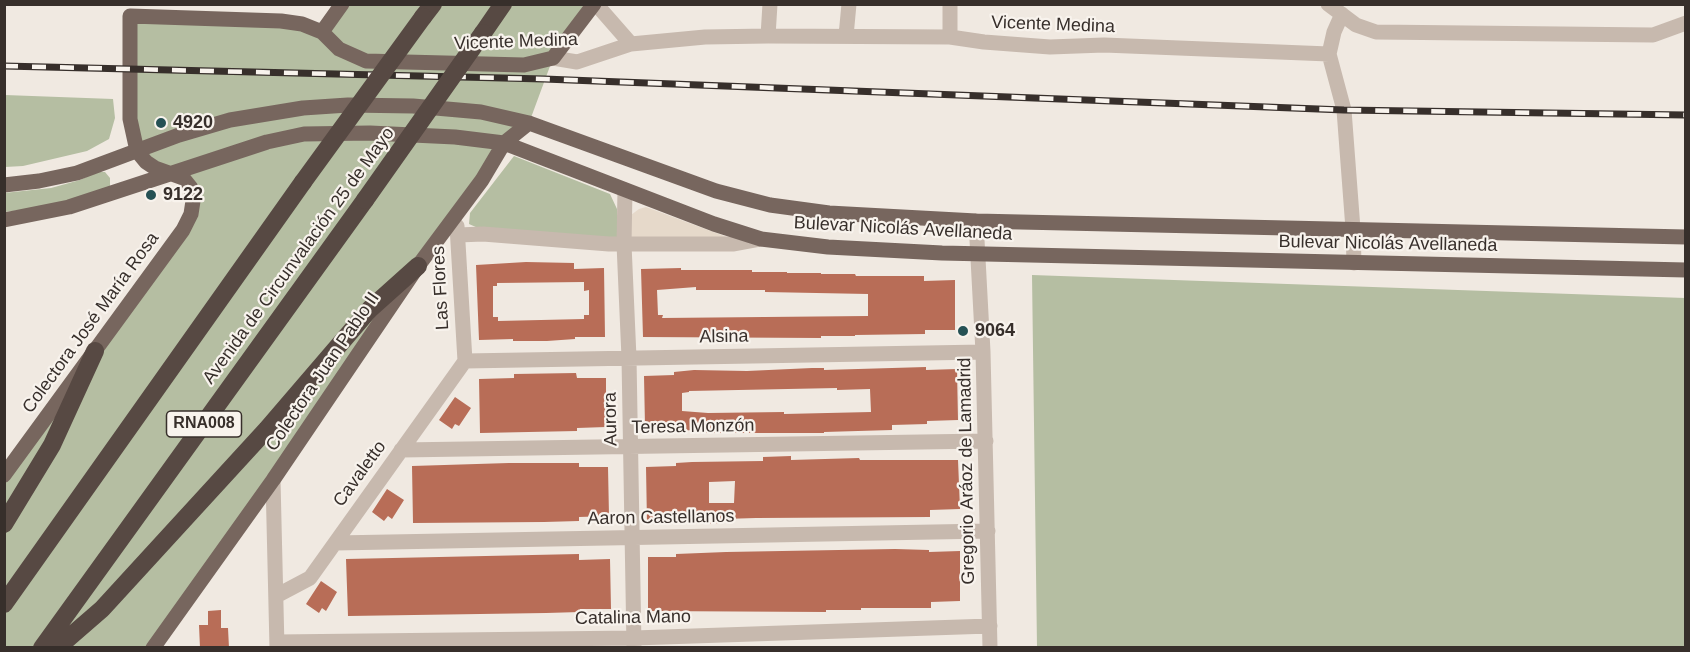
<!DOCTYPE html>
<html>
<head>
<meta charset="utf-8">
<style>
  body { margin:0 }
  #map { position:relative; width:1690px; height:652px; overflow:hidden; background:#f0e9e1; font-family:Helvetica,sans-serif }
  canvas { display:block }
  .frame { position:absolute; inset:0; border:6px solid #372f2b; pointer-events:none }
</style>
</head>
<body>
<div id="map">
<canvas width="1690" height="652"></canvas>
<div class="frame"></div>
</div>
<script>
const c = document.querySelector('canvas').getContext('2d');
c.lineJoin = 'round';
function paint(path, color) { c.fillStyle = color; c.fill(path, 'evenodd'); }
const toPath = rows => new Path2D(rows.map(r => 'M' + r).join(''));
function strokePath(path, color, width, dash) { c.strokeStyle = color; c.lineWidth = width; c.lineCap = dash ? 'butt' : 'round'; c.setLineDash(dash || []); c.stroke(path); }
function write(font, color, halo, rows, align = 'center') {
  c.font = font + ' Helvetica,sans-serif'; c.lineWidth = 4.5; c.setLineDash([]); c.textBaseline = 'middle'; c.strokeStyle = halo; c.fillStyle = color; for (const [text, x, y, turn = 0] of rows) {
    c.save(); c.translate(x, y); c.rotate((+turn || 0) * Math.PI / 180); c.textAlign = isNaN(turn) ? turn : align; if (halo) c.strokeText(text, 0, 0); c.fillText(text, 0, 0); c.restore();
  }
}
paint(toPath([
  [342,5,594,5,553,58,529,123,504,143,153,647,5,648,5,475,183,230,191,188,137,151,130,16,281,21,322,32],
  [5,95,113,99,115,118,109,139,87,151,23,166,5,167],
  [514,156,610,194,617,209,617,239,478,228,469,224,470,213],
  [97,172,105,172,110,178,110,186,96,194,45,207,5,212,4,193,51,188,80,180],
  [1032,275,1685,298,1685,647,1037,647]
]), '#b5bea2');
paint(toPath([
  [646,207,735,240,629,237,631,215,639,209]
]), '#e6d9ca');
paint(toPath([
  [526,262,574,263,574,269,604,268,605,337,575,337,575,339,547,341,513,341,513,339,479,340,476,265],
  [584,282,584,291,589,290,589,315,584,315,584,319,498,321,498,317,493,317,493,286,497,286,497,283],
  [681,268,681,270,752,270,752,272,787,272,787,273,821,273,821,274,855,274,856,276,924,276,924,281,955,280,955,330,925,330,925,334,855,335,855,336,821,336,821,338,643,337,641,269],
  [696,287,696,290,765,290,765,292,868,294,868,316,662,318,663,315,658,315,657,290],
  [926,367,926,370,957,369,958,420,927,421,927,424,892,425,892,430,824,432,824,433,694,433,694,430,676,431,676,425,645,426,644,376,674,375,674,372,694,370,747,371,812,368,824,368,824,370],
  [837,388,837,390,870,389,871,412,784,414,784,412,708,413,682,411,682,393,689,392,689,391],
  [576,373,577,378,606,378,606,427,577,428,577,431,480,433,479,379,514,378,514,374],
  [455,397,471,408,459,426,455,424,452,429,439,420],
  [791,456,791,460,859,458,860,460,958,460,960,509,930,510,930,517,756,518,723,519,723,523,695,524,695,520,663,520,663,523,647,523,646,467,676,466,676,463,692,462,763,461,763,457],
  [735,481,734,503,709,503,709,482],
  [509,463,579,463,579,467,608,467,609,516,579,517,579,521,544,522,413,523,412,466],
  [387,489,404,500,392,519,388,516,384,521,372,512],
  [895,549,929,550,929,552,960,551,960,601,931,602,931,608,861,608,861,610,826,610,826,612,648,611,648,557,676,557,676,554,726,552],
  [579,554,579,560,610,559,611,609,580,609,580,612,546,613,348,616,346,559],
  [321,581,337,592,326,611,322,608,319,613,306,604],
  [221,610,221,628,228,628,229,648,200,648,199,625,208,625,208,611]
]), '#b86d57');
strokePath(toPath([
  [596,4,631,44],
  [1328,4,1356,25,1376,32,1653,35,1686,23],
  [1342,14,1334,32,1329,54,1344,110,1353,229,1354,263],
  [768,36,770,4],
  [846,36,849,4],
  [950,37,950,4],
  [553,58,577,62,631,44,705,37,768,36,950,37,984,42,1050,47,1104,45,1329,54],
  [625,190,624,244,629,358,634,646],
  [976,221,983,352,990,648],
  [457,226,465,361],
  [458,235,483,234,609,244,734,244,761,239],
  [465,361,983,352],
  [401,450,986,441],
  [273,480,277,648],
  [335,543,988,531],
  [276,596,310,578,465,361],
  [277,642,634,638,990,626]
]), '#c7b9ae', 15);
strokePath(toPath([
  [322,32,342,4],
  [4,185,39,181,77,173,179,135,230,120,303,108,348,105,413,106,481,112,529,123,716,191,770,205,829,213,976,221,1686,237],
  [4,220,69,207,267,142,304,134,370,133,455,137,504,143,714,224,761,239,828,247,942,253,1686,270],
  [4,475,183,230,191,214,193,201,191,188,183,178,155,168,146,162,137,151,130,119,130,16,281,21,302,24,322,32,339,49,366,61,524,65,553,58,594,4],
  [153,648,273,480,418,266,482,180,504,143,529,123]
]), '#77665e', 15);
strokePath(toPath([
  [423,17,433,4],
  [483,33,503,4],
  [4,524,52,445,95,351],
  [4,604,303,182],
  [42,648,365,200],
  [57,648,102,609,267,429,370,309,418,266]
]), '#574943', 18);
const rail = toPath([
  [4,66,544,79,1344,110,1686,115]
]);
strokePath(rail, '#372f2b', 7);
strokePath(rail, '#f8f3ed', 4.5, [14]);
strokePath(toPath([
  [303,182,423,17],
  [365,200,483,33]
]), '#574943', 18);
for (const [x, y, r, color] of [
  [161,123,6,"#255154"],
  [151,195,6,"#255154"],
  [963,331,6,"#255154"]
]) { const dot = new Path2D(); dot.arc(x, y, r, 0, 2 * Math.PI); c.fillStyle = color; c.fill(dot); strokePath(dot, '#f8f3ed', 2); }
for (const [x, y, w] of [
  [204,424,75]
]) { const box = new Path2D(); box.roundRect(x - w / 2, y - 13, w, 26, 4.5); c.fillStyle = '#f8f3ed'; c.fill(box); strokePath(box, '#372f2b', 1.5); }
write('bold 16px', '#372f2b', null, [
  ["RNA008",204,424]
]);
write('18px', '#372f2b', '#f8f3ed', [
  ["Vicente Medina",1053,25,2],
  ["Vicente Medina",516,42,-2],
  ["Bulevar Nicolás Avellaneda",903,229,3],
  ["Bulevar Nicolás Avellaneda",1388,244,1],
  ["Avenida de Circunvalación 25 de Mayo",299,256,-54],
  ["Las Flores",441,288,-93],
  ["Colectora José María Rosa",91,323,-54],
  ["Alsina",724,337,-1],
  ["Colectora Juan Pablo II",323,372,-56],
  ["Aurora",611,419,-91],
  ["Teresa Monzón",693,427,-1],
  ["Gregorio Aráoz de Lamadrid",967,471,-91],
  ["Cavaletto",360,474,-54],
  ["Aaron Castellanos",661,518,-1],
  ["Catalina Mano",633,618,-1]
]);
write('bold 18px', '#372f2b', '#f8f3ed', [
  ["4920",173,123],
  ["9122",163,195],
  ["9064",975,331]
], 'left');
</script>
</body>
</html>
